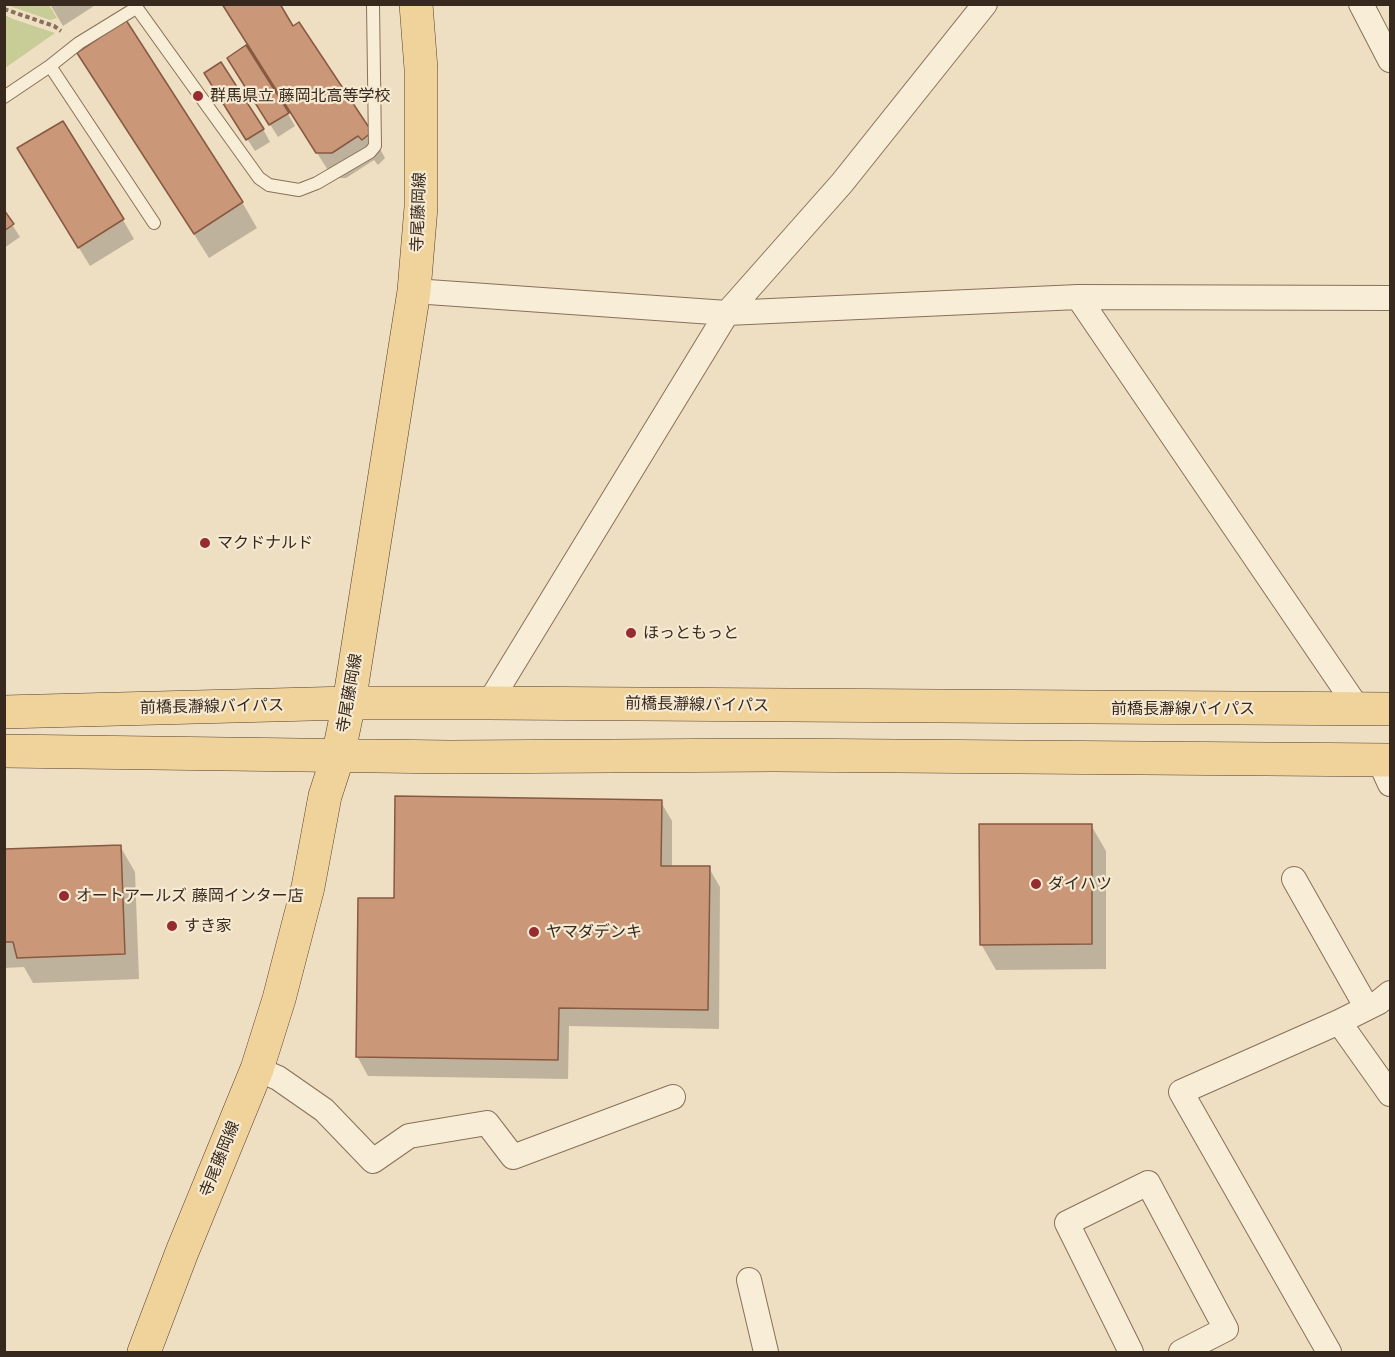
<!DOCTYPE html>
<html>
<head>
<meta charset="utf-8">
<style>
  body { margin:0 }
  #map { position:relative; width:1395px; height:1357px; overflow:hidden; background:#eedfc3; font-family:"Libre Baskerville",serif }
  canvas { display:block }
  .frame { position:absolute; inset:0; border:6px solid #38291e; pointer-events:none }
</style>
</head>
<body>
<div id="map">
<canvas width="1395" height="1357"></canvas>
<div class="frame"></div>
</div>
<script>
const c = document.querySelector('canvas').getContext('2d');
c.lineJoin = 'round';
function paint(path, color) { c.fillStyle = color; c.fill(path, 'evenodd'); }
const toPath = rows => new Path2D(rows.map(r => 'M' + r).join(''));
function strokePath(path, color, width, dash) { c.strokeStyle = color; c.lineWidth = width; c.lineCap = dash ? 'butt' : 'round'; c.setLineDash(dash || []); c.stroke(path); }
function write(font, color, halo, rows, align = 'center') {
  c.font = font + ' "Libre Baskerville","Noto Sans JP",serif'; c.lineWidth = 4.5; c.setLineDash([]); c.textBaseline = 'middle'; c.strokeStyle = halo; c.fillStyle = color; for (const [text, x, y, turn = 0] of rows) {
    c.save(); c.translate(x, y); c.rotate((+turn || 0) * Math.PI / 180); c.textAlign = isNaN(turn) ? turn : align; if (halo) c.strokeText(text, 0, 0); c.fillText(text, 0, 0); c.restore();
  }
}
paint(toPath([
  [7,5,49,5,57,18,50,20],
  [5,15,13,19,55,33,5,68]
]), '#c8cc97');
paint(toPath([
  [50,4,97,4,63,26],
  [222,4,281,4,279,6,293,28,371,133,385,158,378,165,374,160,346,178,333,178],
  [79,53,242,202,257,228,209,258],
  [236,71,288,114,295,126,278,137],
  [213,86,263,129,270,142,255,151],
  [30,168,123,220,134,239,90,266],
  [4,212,20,237,4,248],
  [661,802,672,821,672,867,709,868,720,887,719,1029,569,1026,568,1079,368,1076,357,1056,396,900],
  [1091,825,1106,851,1106,969,996,970,981,944],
  [120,846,135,872,139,979,33,983,24,967,4,968,4,851]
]), '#0003');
const building = toPath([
  [222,4,280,4,293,26,299,22,372,132,362,140,358,136,332,153,316,153,222,4],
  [126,20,243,202,194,234,77,53,126,20],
  [246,45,289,113,269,125,227,58,246,45],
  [221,62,264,129,246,140,204,73,221,62],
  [63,121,124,219,78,248,17,148,63,121],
  [4,210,14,224,4,231,4,210],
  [395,796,662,800,661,866,710,866,708,1010,559,1008,558,1060,356,1057,358,898,394,898,395,796],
  [979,824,1092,824,1092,944,980,945,979,824],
  [121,845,125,954,17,958,13,942,4,942,4,849,121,845]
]);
paint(building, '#cb9779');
strokePath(building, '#865940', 1.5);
const lane = toPath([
  [134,4,259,178,269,185,299,190,317,183,370,152,375,146,373,4],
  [50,66,154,223],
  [4,97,50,66,79,43,136,8]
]);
const street = toPath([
  [1361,4,1390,60],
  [414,291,727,313,1078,297,1390,298],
  [1078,297,1359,710],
  [489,703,727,313,842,183,985,4],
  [1379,760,1390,784],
  [1294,879,1367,1008],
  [1339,1022,1390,1094],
  [257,1069,278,1078,324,1110,373,1161,409,1136,487,1123,513,1157,673,1097],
  [749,1280,766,1352],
  [1131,1352,1067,1223,1148,1183,1226,1329,1181,1352],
  [1329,1352,1181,1092,1339,1022,1379,1002,1390,993]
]);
const primary = toPath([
  [4,712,349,703,489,703,1390,709],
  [4,751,450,757,774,755,1390,760],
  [144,1352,182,1252,257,1069,279,999,308,887,325,796,338,756,349,703,414,291,421,207,421,69,416,4]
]);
strokePath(lane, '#88705a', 14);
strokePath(street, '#88705a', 26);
strokePath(primary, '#553f2e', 34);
strokePath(toPath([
  [4,9,54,26,61,31]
]), '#88705a', 4, [4.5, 3]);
strokePath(lane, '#f8edd6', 12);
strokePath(street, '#f8edd6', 24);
strokePath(primary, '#f0d29b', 33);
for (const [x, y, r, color] of [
  [198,96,6,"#962b30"],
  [205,543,6,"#962b30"],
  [631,633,6,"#962b30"],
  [1036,884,6,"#962b30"],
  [64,896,6,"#962b30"],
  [172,926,6,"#962b30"],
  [534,932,6,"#962b30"]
]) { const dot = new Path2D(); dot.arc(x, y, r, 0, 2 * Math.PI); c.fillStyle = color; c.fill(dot); strokePath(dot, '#f5e9d2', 2); }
write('16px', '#38291e', '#f5e9d2', [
  ["群馬県立 藤岡北高等学校",210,96],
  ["マクドナルド",217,543],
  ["ほっともっと",643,633],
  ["ダイハツ",1048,884],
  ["オートアールズ 藤岡インター店",76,896],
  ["すき家",184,926],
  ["ヤマダデンキ",546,932]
], 'left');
write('16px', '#38291e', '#f5e9d2', [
  ["寺尾藤岡線",419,212,-88],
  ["寺尾藤岡線",350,693,-80],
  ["前橋長瀞線バイパス",697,705,1],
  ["前橋長瀞線バイパス",212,707,-1],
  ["前橋長瀞線バイパス",1183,709],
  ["寺尾藤岡線",220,1159,-68]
]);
</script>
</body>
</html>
